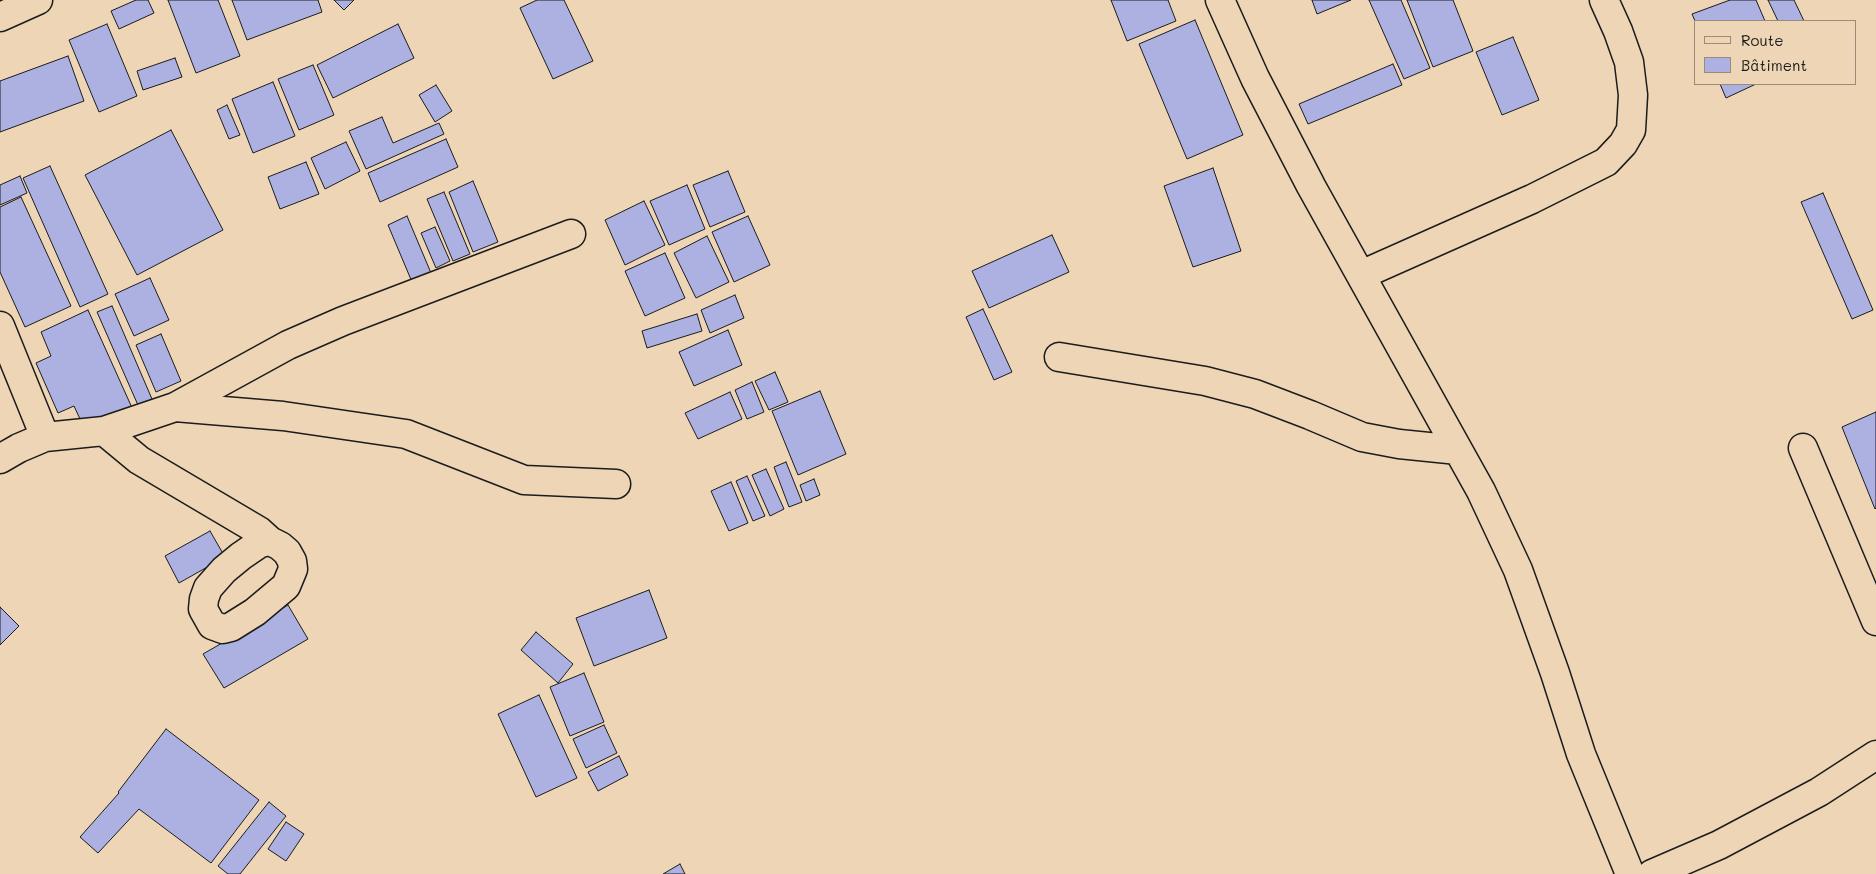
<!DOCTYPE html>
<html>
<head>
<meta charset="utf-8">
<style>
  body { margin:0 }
  #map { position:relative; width:1876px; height:874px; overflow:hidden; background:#edd5b5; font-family:Mali,sans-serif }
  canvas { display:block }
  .legend { position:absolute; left:1694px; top:20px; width:162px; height:65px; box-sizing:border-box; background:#edd5b5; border:1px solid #998b78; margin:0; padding:6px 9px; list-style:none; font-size:15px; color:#1c1c1c }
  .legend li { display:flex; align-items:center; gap:10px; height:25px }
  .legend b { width:25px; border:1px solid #998b78 }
</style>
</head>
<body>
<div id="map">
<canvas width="1876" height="874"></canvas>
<ul class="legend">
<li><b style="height:6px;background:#edd5b5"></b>Route</li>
<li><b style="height:14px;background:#acb1e2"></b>Bâtiment</li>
</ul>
</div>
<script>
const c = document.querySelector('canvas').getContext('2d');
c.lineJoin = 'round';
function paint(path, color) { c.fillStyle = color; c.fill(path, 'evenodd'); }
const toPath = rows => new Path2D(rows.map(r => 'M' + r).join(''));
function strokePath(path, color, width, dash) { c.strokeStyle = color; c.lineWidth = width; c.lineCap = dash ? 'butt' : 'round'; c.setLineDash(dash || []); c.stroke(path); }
const building = toPath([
  [136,0,148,0,154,13,119,29,111,11,136,0],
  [168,0,218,0,240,56,196,73,168,0],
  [232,0,318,0,322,12,247,40,232,0],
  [334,0,354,0,344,10,334,0],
  [537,0,564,0,593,61,553,79,520,8,537,0],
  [1111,0,1168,0,1176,21,1127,41,1111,0],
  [1312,0,1351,0,1317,14,1312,0],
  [1369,0,1401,0,1430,68,1404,79,1369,0],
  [1407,0,1453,0,1473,51,1433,67,1407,0],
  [1730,0,1756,0,1765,21,1695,21,1692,14,1730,0],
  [1768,0,1794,0,1804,21,1778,21,1768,0],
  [1195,20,1243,135,1187,159,1139,44,1195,20],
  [107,24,137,96,99,112,69,40,107,24],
  [398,24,414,58,333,98,317,65,398,24],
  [1513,37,1539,100,1502,115,1476,52,1513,37],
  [68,56,84,101,0,132,0,81,68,56],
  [175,58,182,77,143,90,137,71,175,58],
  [1393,64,1402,85,1308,124,1299,104,1393,64],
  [313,65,334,115,299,130,278,79,313,65],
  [273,82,295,136,253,153,232,99,273,82],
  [1720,84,1756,84,1726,98,1720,84],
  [436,85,452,111,435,122,419,95,436,85],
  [227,105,240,135,229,139,217,110,227,105],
  [382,117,393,143,439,123,444,134,366,169,349,131,382,117],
  [171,130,223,230,137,275,85,175,171,130],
  [446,139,458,167,380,202,368,173,446,139],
  [346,142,360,171,325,189,311,158,346,142],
  [306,162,319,194,280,209,268,177,306,162],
  [50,166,108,294,80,307,23,178,50,166],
  [1213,168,1241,251,1193,267,1164,186,1213,168],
  [728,171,745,212,710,227,693,185,728,171],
  [20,176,27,193,0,205,0,185,20,176],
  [473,181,498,242,473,252,449,192,473,181],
  [687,185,705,229,669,245,650,201,687,185],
  [444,192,470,254,453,261,427,199,444,192],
  [1823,193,1873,310,1852,319,1801,202,1823,193],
  [21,197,71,306,25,327,0,272,0,207,21,197],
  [644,201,665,245,625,265,605,220,644,201],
  [407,216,431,273,412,282,388,225,407,216],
  [748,216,770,265,734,282,712,232,748,216],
  [435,227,450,261,436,268,421,233,435,227],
  [1052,235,1069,272,989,308,972,271,1052,235],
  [707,236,729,282,696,298,674,253,707,236],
  [665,253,685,298,645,316,625,271,665,253],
  [150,278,169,320,134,336,115,294,150,278],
  [735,295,744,318,710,333,701,310,735,295],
  [112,306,155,406,141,412,97,312,112,306],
  [983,309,1012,372,994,380,966,317,983,309],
  [88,310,133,410,86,432,74,406,58,413,36,363,51,356,41,332,88,310],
  [697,314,702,331,647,348,642,331,697,314],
  [728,330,742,365,694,386,679,352,728,330],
  [161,334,181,381,156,392,136,345,161,334],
  [775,372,788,402,769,410,755,381,775,372],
  [752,382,764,412,747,419,735,390,752,382],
  [820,391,846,454,798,475,772,411,820,391],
  [730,392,742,419,698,439,685,413,730,392],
  [1876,412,1876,508,1875,509,1842,427,1876,412],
  [786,462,802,502,789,507,774,467,786,462],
  [766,469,784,509,770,516,752,475,766,469],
  [747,476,765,516,753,521,736,481,747,476],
  [814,479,820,495,806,501,800,485,814,479],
  [731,482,748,523,729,531,711,491,731,482],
  [210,531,225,557,179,583,165,556,210,531],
  [649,590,667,638,594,666,576,618,649,590],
  [288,605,308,639,224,688,203,654,288,605],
  [0,607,19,626,0,645,0,607],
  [536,632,573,664,558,683,521,650,536,632],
  [584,673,604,722,570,736,550,687,584,673],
  [539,695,577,778,536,797,498,714,539,695],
  [604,725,617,753,586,768,573,739,604,725],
  [166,729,259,800,211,863,139,809,98,853,80,837,119,793,118,792,166,729],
  [619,756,628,775,598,791,588,772,619,756],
  [269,802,286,816,240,874,228,874,218,866,269,802],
  [286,822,304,834,286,861,268,849,286,822],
  [680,864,685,874,663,874,680,864]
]);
paint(building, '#acb1e2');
strokePath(building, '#1c1c1c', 1);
const minor = toPath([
  [1220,0,1255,78,1311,186,1481,491,1518,570,1555,673,1581,754,1630,874],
  [0,17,38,0],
  [1361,275,1532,199,1606,162,1623,144,1631,130,1633,95,1629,62,1618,31,1604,0],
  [0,326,45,437],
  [1059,357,1205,381,1255,394,1310,415,1362,437,1399,444,1458,450],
  [175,407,283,416,406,434,524,480,616,484],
  [104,431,139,460,259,531,270,541,280,546,287,552,292,561,293,569,286,586,255,612,231,627,223,629,212,625,203,609,204,599,208,588,224,570,241,556,260,543,270,541],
  [1803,448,1876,621],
  [0,459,19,448,45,437,104,431,175,407,288,345,343,321,571,234],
  [1652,874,1719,845,1819,792,1876,755]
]);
strokePath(minor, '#1c1c1c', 31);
strokePath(minor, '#edd5b5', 28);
</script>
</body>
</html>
